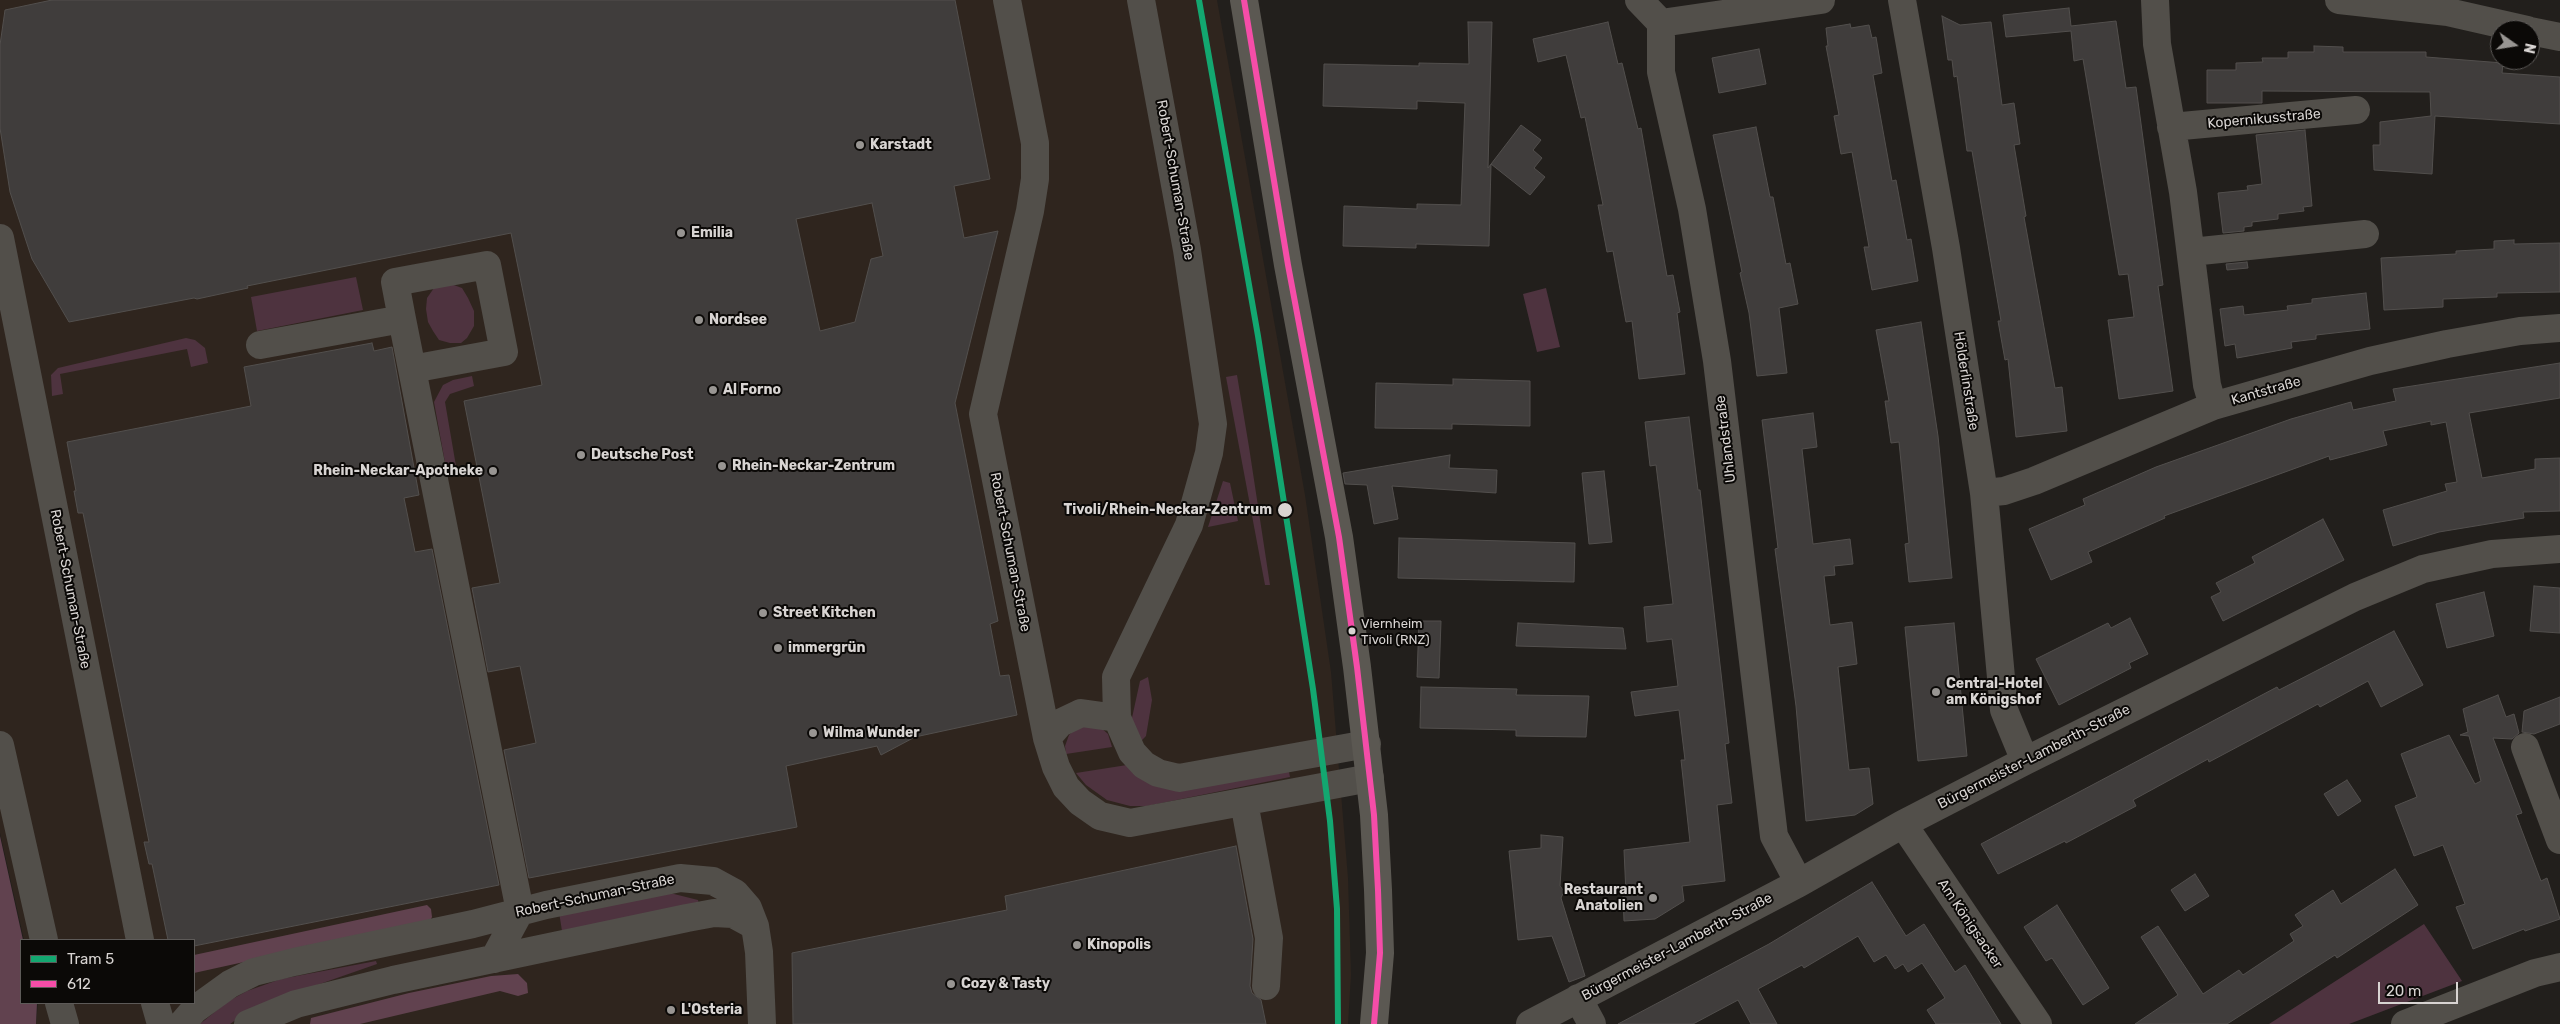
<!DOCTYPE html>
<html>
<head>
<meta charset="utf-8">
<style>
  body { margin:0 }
  #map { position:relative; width:2560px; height:1024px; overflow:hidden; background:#221f1c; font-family:Rubik,sans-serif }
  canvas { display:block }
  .legend { position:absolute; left:20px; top:939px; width:175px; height:65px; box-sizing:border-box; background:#0b0907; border:1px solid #5d5a58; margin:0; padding:6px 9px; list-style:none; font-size:15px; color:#d8d4d2 }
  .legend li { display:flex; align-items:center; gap:10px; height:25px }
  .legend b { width:25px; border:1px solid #5d5a58 }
  .north { position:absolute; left:2490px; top:20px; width:50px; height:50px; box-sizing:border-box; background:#0b0907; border:1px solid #5d5a58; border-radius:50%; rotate:103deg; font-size:14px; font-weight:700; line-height:20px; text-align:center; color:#d8d4d2 }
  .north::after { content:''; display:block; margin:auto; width:18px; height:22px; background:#989592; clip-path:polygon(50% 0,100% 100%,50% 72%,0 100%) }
  .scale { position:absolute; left:2378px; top:982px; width:80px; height:22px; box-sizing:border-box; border:2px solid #d8d4d2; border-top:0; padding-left:6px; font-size:15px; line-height:18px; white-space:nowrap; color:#d8d4d2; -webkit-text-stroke:4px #0b0907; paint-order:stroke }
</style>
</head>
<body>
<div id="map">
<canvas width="2560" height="1024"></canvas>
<ul class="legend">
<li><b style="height:6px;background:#13a770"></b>Tram 5</li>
<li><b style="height:6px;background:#f54da8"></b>612</li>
</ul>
<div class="north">N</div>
<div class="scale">20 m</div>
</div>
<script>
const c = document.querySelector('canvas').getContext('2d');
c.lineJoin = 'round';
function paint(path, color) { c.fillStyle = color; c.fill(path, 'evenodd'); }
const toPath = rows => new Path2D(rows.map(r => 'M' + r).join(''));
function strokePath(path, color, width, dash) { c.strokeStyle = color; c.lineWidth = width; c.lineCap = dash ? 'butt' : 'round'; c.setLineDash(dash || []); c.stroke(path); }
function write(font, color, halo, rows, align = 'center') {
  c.font = font + ' Rubik,sans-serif'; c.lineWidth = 4; c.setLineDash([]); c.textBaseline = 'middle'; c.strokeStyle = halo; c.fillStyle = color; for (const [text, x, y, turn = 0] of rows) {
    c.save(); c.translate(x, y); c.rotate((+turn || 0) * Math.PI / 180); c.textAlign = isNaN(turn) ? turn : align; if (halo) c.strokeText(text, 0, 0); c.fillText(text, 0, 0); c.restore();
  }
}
paint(toPath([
  [0,0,1217,0,1305,495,1331,672,1348,878,1351,975,1348,1024,36,1024,38,1003,194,1003,194,940,24,940,0,833]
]), '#2f251e');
paint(toPath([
  [356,277,363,310,257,331,251,297],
  [451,284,462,288,468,298,474,311,474,326,467,338,461,343,450,343,439,340,433,331,428,322,426,309,427,298,434,288],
  [1546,288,1560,347,1537,352,1523,294],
  [186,338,195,340,205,348,208,363,191,367,187,349,60,374,63,394,52,396,51,375,58,368],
  [1237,375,1249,447,1270,585,1265,585,1226,377],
  [472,376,474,386,450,394,445,402,456,466,446,468,434,402,443,385,453,380],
  [1223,481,1230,483,1238,521,1208,527],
  [1148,677,1152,700,1146,736,1140,742,1130,727,1140,681],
  [1088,724,1100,727,1108,734,1112,747,1066,754,1065,746,1069,735,1076,728],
  [1127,765,1288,767,1290,777,1147,806,1130,806,1107,800,1086,785,1076,773],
  [662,891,698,900,699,905,562,931,559,912],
  [2424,924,2462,981,2349,1024,2269,1024],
  [376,961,377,964,254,1007,230,1024,200,1024,227,1002,247,991,281,979]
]), '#4e333f');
paint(toPath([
  [0,836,23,940,21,940,21,1003,37,1003,36,1024,0,1024],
  [427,905,431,909,432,917,430,921,194,973,194,955],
  [518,974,527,983,528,993,518,996,500,991,360,1024,310,1024,311,1018,409,993,491,976]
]), '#61424f');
const building = toPath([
  [52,0,955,0,990,179,954,186,964,238,998,231,955,403,998,621,990,624,1000,676,1009,675,1017,715,915,737,881,755,877,746,786,766,797,827,529,878,504,750,536,743,520,666,488,672,472,588,500,583,464,401,542,385,511,233,247,286,248,288,197,299,194,298,69,322,32,259,10,192,0,128,0,45,5,10,52,0],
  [872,203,883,256,871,259,855,322,820,331,796,219,872,203],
  [2069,8,2071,26,2116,21,2126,88,2136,87,2163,285,2158,286,2173,391,2119,399,2108,320,2134,317,2128,274,2119,275,2083,59,2074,61,2071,31,2006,37,2003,15,2069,8],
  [1942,16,1960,25,1991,22,2002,105,2014,103,2020,144,2014,145,2026,216,2024,217,2055,388,2062,387,2067,431,2016,437,2008,359,2005,360,1998,321,2001,321,1972,151,1967,151,1957,76,1954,77,1952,60,1948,60,1942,16],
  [1468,22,1492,22,1488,168,1521,125,1541,140,1533,150,1542,158,1534,168,1545,177,1530,195,1491,164,1489,246,1416,244,1416,248,1343,246,1344,206,1417,209,1417,204,1461,205,1465,103,1417,101,1417,109,1323,106,1324,64,1419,66,1419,63,1469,64,1468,22],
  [1608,22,1618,64,1622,63,1638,129,1641,128,1667,276,1673,275,1680,312,1677,313,1685,374,1639,379,1632,321,1626,322,1613,251,1607,252,1598,205,1603,205,1585,117,1581,118,1566,55,1538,62,1533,39,1608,22],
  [1850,24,1851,28,1869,25,1872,38,1876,37,1882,73,1873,75,1892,181,1896,180,1907,240,1911,239,1918,281,1872,290,1864,247,1869,247,1852,152,1841,154,1834,116,1839,115,1826,46,1828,46,1826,28,1850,24],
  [2314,46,2343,47,2343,52,2426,52,2426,57,2503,63,2502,73,2560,77,2560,124,2435,116,2432,174,2374,170,2373,145,2380,145,2380,122,2431,116,2430,92,2262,91,2262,103,2207,103,2207,70,2236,70,2236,63,2263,62,2262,58,2288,58,2288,52,2314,52,2314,46],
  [1759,49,1766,84,1719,93,1712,58,1759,49],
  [1756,127,1770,197,1773,197,1786,264,1790,263,1798,304,1779,308,1787,373,1757,376,1749,313,1740,273,1742,272,1713,135,1756,127],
  [2305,130,2312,206,2303,207,2304,211,2278,214,2278,219,2252,222,2252,226,2244,227,2244,231,2223,233,2218,193,2248,190,2247,186,2262,184,2256,135,2305,130],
  [2514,240,2514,244,2560,243,2560,292,2497,293,2497,297,2443,299,2443,307,2384,310,2381,258,2456,254,2456,251,2494,249,2494,241,2514,240],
  [2247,262,2248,268,2227,270,2226,264,2247,262],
  [2366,293,2370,329,2316,335,2316,339,2291,342,2292,348,2237,358,2235,344,2225,346,2220,309,2243,306,2244,315,2288,310,2287,306,2312,303,2312,299,2366,293],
  [1921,322,1938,436,1952,578,1909,582,1905,544,1909,543,1899,442,1891,443,1885,401,1889,401,1876,330,1921,322],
  [372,343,374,351,392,347,419,495,404,498,415,552,432,549,499,885,194,946,194,940,168,940,152,864,149,864,144,842,149,842,83,513,78,513,74,491,76,491,67,442,251,406,244,367,372,343],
  [2560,363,2560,398,2469,413,2482,478,2535,469,2535,459,2560,458,2560,511,2523,512,2524,518,2439,532,2393,546,2383,510,2447,491,2445,484,2457,482,2446,422,2431,425,2431,421,2383,431,2387,445,2330,460,2329,456,2164,516,2165,518,2088,552,2092,562,2051,580,2029,529,2085,505,2083,499,2156,467,2291,419,2351,402,2353,410,2396,401,2393,389,2560,363],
  [1453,379,1530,381,1530,426,1452,424,1452,429,1375,428,1376,383,1453,385,1453,379],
  [1813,413,1817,447,1802,449,1813,544,1850,539,1853,564,1834,566,1835,575,1824,576,1830,625,1852,622,1857,664,1838,667,1849,770,1869,768,1873,804,1855,815,1806,821,1796,706,1775,549,1778,548,1762,420,1813,413],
  [1689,417,1698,490,1700,490,1729,743,1725,744,1732,803,1717,805,1725,881,1682,886,1684,901,1655,919,1624,921,1623,894,1626,894,1624,850,1690,842,1681,760,1685,760,1679,710,1635,716,1631,692,1678,686,1672,639,1647,642,1644,607,1673,604,1656,465,1650,466,1645,422,1689,417],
  [1450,455,1449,468,1497,470,1496,493,1392,486,1398,519,1374,524,1367,485,1345,484,1343,473,1450,455],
  [1604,471,1612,542,1589,544,1582,473,1604,471],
  [2323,519,2344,560,2223,621,2211,597,2221,592,2216,583,2255,563,2252,557,2323,519],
  [1399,538,1575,543,1574,582,1398,578,1399,538],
  [2534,586,2560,588,2560,633,2530,631,2534,586],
  [2484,592,2494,636,2447,648,2436,604,2484,592],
  [2130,618,2148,654,2129,663,2131,668,2059,705,2036,659,2108,623,2111,628,2130,618],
  [1419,621,1441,621,1439,678,1417,677,1419,621],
  [1518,623,1623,628,1626,649,1516,646,1518,623],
  [1954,623,1967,756,1918,761,1905,627,1954,623],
  [2394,631,2423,685,2381,707,2368,681,2320,707,2318,704,2209,762,2208,759,2133,800,2136,806,2066,843,2065,841,1998,874,1981,844,2277,687,2279,690,2394,631],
  [1421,687,1517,689,1516,695,1589,696,1586,737,1516,736,1516,730,1420,728,1421,687],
  [2498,695,2506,717,2514,714,2519,733,2512,739,2493,738,2522,813,2516,815,2541,881,2547,878,2560,919,2525,931,2524,929,2473,949,2456,907,2465,904,2443,845,2414,856,2395,806,2417,797,2401,754,2449,735,2475,784,2481,781,2469,736,2460,735,2468,732,2463,709,2498,695],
  [2560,697,2560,724,2534,734,2522,732,2524,711,2560,697],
  [2347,780,2361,801,2338,816,2324,794,2347,780],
  [1541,835,1563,837,1560,886,1564,891,1561,898,1585,976,1569,982,1552,936,1518,940,1509,851,1541,848,1541,835],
  [1236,846,1253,939,1250,986,1252,993,1261,1000,1266,1024,793,1024,792,953,1007,910,1005,896,1236,846],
  [2395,869,2418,905,2337,958,2335,955,2227,1024,2135,1024,2178,995,2141,937,2158,926,2203,994,2239,970,2243,975,2294,941,2290,934,2303,926,2295,915,2333,890,2341,904,2395,869],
  [2195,874,2209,896,2185,911,2171,890,2195,874],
  [1872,882,1906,936,1924,924,1955,972,1965,965,2001,1024,1936,1024,1927,1010,1945,998,1922,963,1908,972,1903,964,1895,969,1886,955,1874,962,1858,936,1804,968,1802,965,1758,989,1777,1024,1751,1024,1738,1000,1693,1024,1618,1024,1769,944,1872,882],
  [2057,905,2109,988,2083,1005,2052,958,2046,961,2024,927,2057,905]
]);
paint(building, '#403d3c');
strokePath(building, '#524f4d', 1);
strokePath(toPath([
  [1007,0,1035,143,1035,179,1030,211,983,414,1047,738,1056,767,1066,787,1080,802,1100,816,1130,823,1370,778],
  [1141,0,1187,250,1213,424,1209,453,1189,525,1116,677,1117,718,1132,752,1144,765,1158,773,1179,778,1367,744],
  [1639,0,1661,23,1661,72,1692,209,1717,361,1774,836,1799,883],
  [1902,0,1946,248,1984,493,2004,710,2025,761],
  [2155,0,2157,44,2183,192,2207,385,2213,406],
  [2339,0,2448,12,2527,30],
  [1661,23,1821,0],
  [2530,31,2560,37],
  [2171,127,2356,110],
  [0,238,140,940],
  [2191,252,2365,234],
  [402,319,395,282,487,265,504,352,412,369],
  [260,345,402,319,520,911,494,959],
  [1984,493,2004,491,2034,481,2213,406,2370,361,2447,344,2520,331,2560,328],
  [1047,738,1060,723,1081,713,1117,718],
  [0,745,44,940],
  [2525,747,2560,840],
  [1244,802,1269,938,1266,986],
  [1903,824,2038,1024],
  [1578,998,1592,1024],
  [59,1003,65,1024],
  [155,1003,161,1024],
  [182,1024,194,1010,230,984,254,972,294,962,473,924,546,905,680,878,713,881,735,893,748,908,755,926,759,952,762,1024],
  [248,1024,296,1004,393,980,687,918,714,913,733,914,755,926],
  [1530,1024,1799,883,1903,824,2025,761,2355,597,2423,569,2492,554,2560,549],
  [2405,1024,2535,973,2560,967]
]), '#524f4a', 28);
strokePath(toPath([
  [1244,0,1288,265,1339,537,1357,667,1374,815,1378,890,1380,953,1374,1024]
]), '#5b5852', 28);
strokePath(toPath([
  [1244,0,1288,265,1339,537,1357,667,1374,815,1378,890,1380,953,1374,1024]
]), '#f54da8', 6);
strokePath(toPath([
  [1199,0,1258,336,1313,689,1330,821,1337,909,1338,1024]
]), '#13a770', 6);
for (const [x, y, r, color] of [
  [860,145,5,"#989592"],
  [681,233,5,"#989592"],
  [699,320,5,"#989592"],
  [713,390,5,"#989592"],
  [581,455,5,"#989592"],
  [722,466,5,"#989592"],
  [493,471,5,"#989592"],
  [1285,510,8,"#d8d4d2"],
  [763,613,5,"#989592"],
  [1352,631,4.5,"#d8d4d2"],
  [778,648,5,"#989592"],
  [1936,692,5,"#989592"],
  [813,733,5,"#989592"],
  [1653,898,5,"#989592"],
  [1077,945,5,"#989592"],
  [951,984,5,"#989592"],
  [671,1010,5,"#989592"]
]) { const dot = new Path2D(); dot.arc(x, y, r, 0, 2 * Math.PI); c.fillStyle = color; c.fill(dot); strokePath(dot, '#0b0907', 2); }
write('13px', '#d8d4d2', '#0b0907', [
  ["Viernheim",1361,624],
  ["Tivoli (RNZ)",1361,640]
], 'left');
write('14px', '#d8d4d2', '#0b0907', [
  ["Kopernikusstraße",2264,119,-5],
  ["Robert-Schuman-Straße",1175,180,80],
  ["Hölderlinstraße",1966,381,81],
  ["Kantstraße",2266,391,-16],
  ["Uhlandstraße",1726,439,-97],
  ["Robert-Schuman-Straße",1010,552,79],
  ["Robert-Schuman-Straße",70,589,79],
  ["Bürgermeister-Lamberth-Straße",2034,757,-27],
  ["Robert-Schuman-Straße",595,896,-12],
  ["Am Königsacker",1970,924,56],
  ["Bürgermeister-Lamberth-Straße",1677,947,-28]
]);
write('bold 14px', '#d8d4d2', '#0b0907', [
  ["Karstadt",870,145],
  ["Emilia",691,233],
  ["Nordsee",709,320],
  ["Al Forno",723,390],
  ["Deutsche Post",591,455],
  ["Rhein-Neckar-Zentrum",732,466],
  ["Rhein-Neckar-Apotheke",483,471,"right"],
  ["Street Kitchen",773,613],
  ["immergrün",788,648],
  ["Central-Hotel",1946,684],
  ["am Königshof",1946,700],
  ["Wilma Wunder",823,733],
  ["Restaurant",1643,890,"right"],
  ["Anatolien",1643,906,"right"],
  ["Kinopolis",1087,945],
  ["Cozy & Tasty",961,984],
  ["L'Osteria",681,1010]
], 'left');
write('bold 14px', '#d8d4d2', '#0b0907', [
  ["Tivoli/Rhein-Neckar-Zentrum",1272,510]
], 'right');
</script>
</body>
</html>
